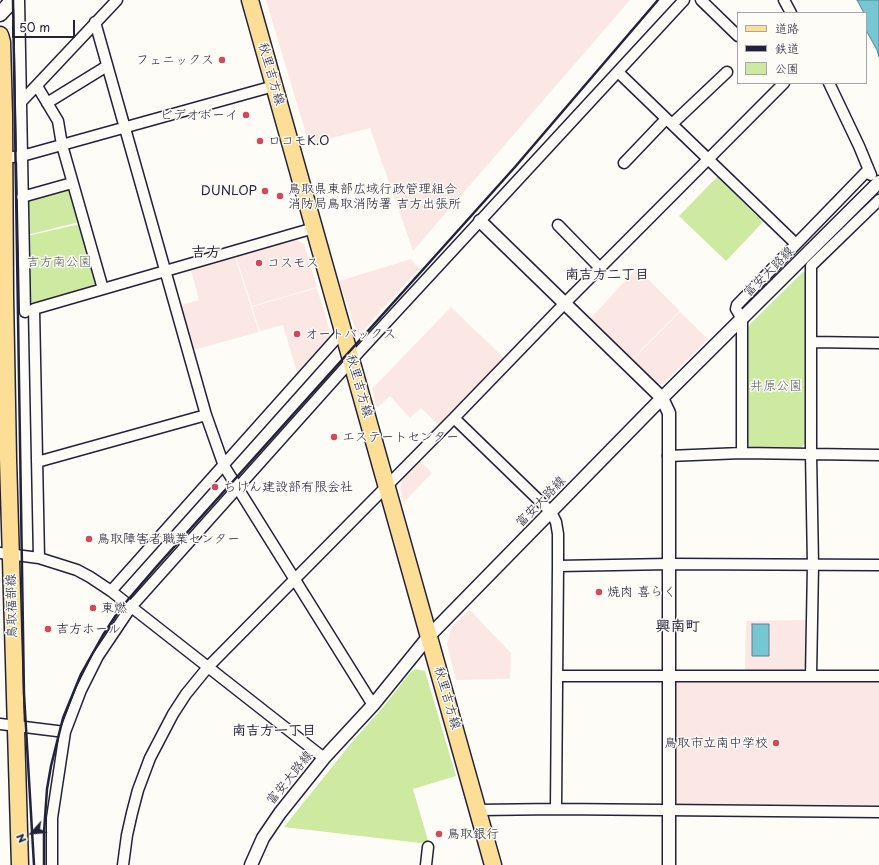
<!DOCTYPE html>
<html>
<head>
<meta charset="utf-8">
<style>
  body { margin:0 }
  #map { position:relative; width:879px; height:865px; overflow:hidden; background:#fdfcf7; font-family:"Playpen Sans","Klee One",sans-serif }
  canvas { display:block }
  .legend { position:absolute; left:737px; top:12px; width:130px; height:72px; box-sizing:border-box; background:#fdfcf7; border:1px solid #a5a5ac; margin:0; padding:5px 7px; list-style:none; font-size:12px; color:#22223b }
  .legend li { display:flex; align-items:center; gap:8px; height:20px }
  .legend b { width:20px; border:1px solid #a5a5ac }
  .north { position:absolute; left:12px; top:813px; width:40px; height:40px; -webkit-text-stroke:3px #fdfcf7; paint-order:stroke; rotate:243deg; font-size:11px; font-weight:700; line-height:16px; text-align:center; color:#22223b }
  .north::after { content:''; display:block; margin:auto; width:14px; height:18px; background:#22223b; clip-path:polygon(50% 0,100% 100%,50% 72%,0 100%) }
  .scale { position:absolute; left:12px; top:20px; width:63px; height:18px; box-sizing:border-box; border:2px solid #22223b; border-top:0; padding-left:5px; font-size:12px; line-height:14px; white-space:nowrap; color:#22223b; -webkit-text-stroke:3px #fdfcf7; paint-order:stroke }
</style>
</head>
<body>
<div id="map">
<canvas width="879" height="865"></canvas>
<ul class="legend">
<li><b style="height:5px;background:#fcde96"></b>道路</li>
<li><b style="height:5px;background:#22223b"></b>鉄道</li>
<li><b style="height:11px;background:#cee9a0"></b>公園</li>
</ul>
<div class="north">N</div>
<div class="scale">50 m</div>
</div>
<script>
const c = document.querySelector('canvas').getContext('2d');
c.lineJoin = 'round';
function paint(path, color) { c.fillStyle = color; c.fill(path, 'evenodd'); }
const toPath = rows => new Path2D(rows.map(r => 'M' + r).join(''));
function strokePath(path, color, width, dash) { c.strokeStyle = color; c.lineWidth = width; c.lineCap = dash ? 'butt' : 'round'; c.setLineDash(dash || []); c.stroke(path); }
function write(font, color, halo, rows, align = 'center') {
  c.font = font + ' "Playpen Sans","Klee One",sans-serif'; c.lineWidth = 3; c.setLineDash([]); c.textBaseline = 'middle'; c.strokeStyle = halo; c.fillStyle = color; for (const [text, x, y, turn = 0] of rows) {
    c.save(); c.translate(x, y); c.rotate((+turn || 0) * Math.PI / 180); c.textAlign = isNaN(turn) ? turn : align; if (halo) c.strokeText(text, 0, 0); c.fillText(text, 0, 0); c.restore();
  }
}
paint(toPath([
  [266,0,630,0,413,251,370,128,309,144],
  [296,240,304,244,317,287,252,306,236,257],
  [235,257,259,332,193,350,181,305,199,300,191,270],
  [411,259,419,269,382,309,376,304,381,310,358,337,339,281],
  [637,268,680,311,630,361,589,320],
  [317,288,331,335,331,340,298,376,283,325,260,331,252,307],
  [451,307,504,358,438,425,421,408,410,418,390,396,377,408,372,389],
  [680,312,708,339,663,384,655,385,631,361],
  [419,460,432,473,404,502,400,488,403,477],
  [470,610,511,653,510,679,456,680,447,644,452,626],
  [806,620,806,663,802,670,799,671,745,670,746,621],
  [678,681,879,681,879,805,677,804,674,801,674,685]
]), '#fbe8e4');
paint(toPath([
  [717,177,763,222,726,261,679,216],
  [69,187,79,222,27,235,26,199],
  [80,224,96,281,94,286,33,303,29,300,27,236],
  [803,272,806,273,806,443,799,449,750,448,746,444,747,330,750,324],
  [415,669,425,671,456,776,413,789,429,844,284,827,352,742,384,706,410,673]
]), '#cee9a0');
const water = toPath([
  [857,0,879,0,879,57,877,50,866,30,866,13,864,13,857,0],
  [752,624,769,624,769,656,752,656,752,624]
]);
paint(water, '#77c7d2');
strokePath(water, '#558596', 1);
const minor = toPath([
  [19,0,25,312],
  [701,0,738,36],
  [784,0,791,13],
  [95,22,206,415,224,466,373,705],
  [618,72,796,244],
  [829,83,859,146,871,175],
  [37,86,58,121,62,145,103,289],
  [21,102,117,0],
  [47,103,107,66],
  [672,124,727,72],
  [4,158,22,156,274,86],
  [624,163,666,119],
  [22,197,72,183],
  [558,225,600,268],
  [811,342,879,343],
  [454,418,551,512,556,522,558,534,558,566,556,809],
  [742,453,742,319,736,309,737,305,868,170],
  [668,456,742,453,879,455],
  [37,462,206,415],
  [0,553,39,558,77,570,90,577,111,591,324,758],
  [39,558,34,309,314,228],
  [558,566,669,564,879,565],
  [111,591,343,331],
  [558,676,879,676],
  [811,676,813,565,811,454,811,266,879,200],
  [0,724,65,732],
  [479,810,556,809,879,812],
  [52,865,52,818,65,732,81,690,98,656,131,607,359,352,684,0],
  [123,865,127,835,132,813,138,790,150,758,173,714,186,694,208,667,454,418,565,303,784,83],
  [426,865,428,847]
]);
const tertiary = toPath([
  [480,221,662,398,669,413,669,865],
  [251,865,263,838,280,813,324,758,373,705,429,636,662,398,879,182]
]);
const secondary = toPath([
  [0,14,13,0]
]);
const primary = toPath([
  [250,0,493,865],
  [0,35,2,42,4,115,5,295,8,459,20,865]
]);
strokePath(minor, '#22223b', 13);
strokePath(tertiary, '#22223b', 15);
strokePath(secondary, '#22223b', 17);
strokePath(primary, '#22223b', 19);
strokePath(minor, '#fdfcf7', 10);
strokePath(tertiary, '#fdfcf7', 12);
strokePath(secondary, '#fdfcf7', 14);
strokePath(primary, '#fcde96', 16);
strokePath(toPath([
  [13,0,24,694,34,865],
  [44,865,44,832,47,789,51,766,63,718,81,674,103,635,120,609,157,566,515,167,658,0]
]), '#22223b', 2.5);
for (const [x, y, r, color] of [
  [222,60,4,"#d1495b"],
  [246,115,4,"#d1495b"],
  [260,141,4,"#d1495b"],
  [265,191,4,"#d1495b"],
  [280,196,4,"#d1495b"],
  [259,263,4,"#d1495b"],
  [297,334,4,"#d1495b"],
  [334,437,4,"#d1495b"],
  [215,487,4,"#d1495b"],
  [89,539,4,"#d1495b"],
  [599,592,4,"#d1495b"],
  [93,608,4,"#d1495b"],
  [48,629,4,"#d1495b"],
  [776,743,4,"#d1495b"],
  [439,834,4,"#d1495b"]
]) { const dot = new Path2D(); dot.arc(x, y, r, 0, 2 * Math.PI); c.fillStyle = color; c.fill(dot); strokePath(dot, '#fdfcf7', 1.5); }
write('13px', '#22223b', '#fdfcf7', [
  ["フェニックス",214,60,"right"],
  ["ビデオボーイ",238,115,"right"],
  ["ロコモK.O",268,141],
  ["鳥取県東部広域行政管理組合",288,189],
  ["消防局鳥取消防署 吉方出張所",288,204],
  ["DUNLOP",257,191,"right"],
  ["コスモス",267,263],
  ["オートバックス",305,334],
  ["エステートセンター",342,437],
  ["ちけん建設部有限会社",223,487],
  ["鳥取障害者職業センター",97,539],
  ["焼肉 喜らく",607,592],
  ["東燃",101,608],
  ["吉方ホール",56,629],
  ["鳥取市立南中学校",768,743,"right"],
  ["鳥取銀行",447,834]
], 'left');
write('13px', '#22223b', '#fdfcf7', [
  ["秋里吉方線",271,74,74],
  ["富安大路線",769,272,-45],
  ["秋里吉方線",359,386,74],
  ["富安大路線",541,502,-46],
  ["鳥取福部線",12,606,-91],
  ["秋里吉方線",447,698,74],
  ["富安大路線",290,778,-51]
]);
write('13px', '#565e59', '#fdfcf7', [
  ["吉方南公園",59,262],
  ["井原公園",776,386]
]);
write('bold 14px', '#22223b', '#fdfcf7', [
  ["南吉方二丁目",607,275],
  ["南吉方一丁目",274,731]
]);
write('bold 15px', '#22223b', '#fdfcf7', [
  ["吉方",206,253],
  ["興南町",678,627]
]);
</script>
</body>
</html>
